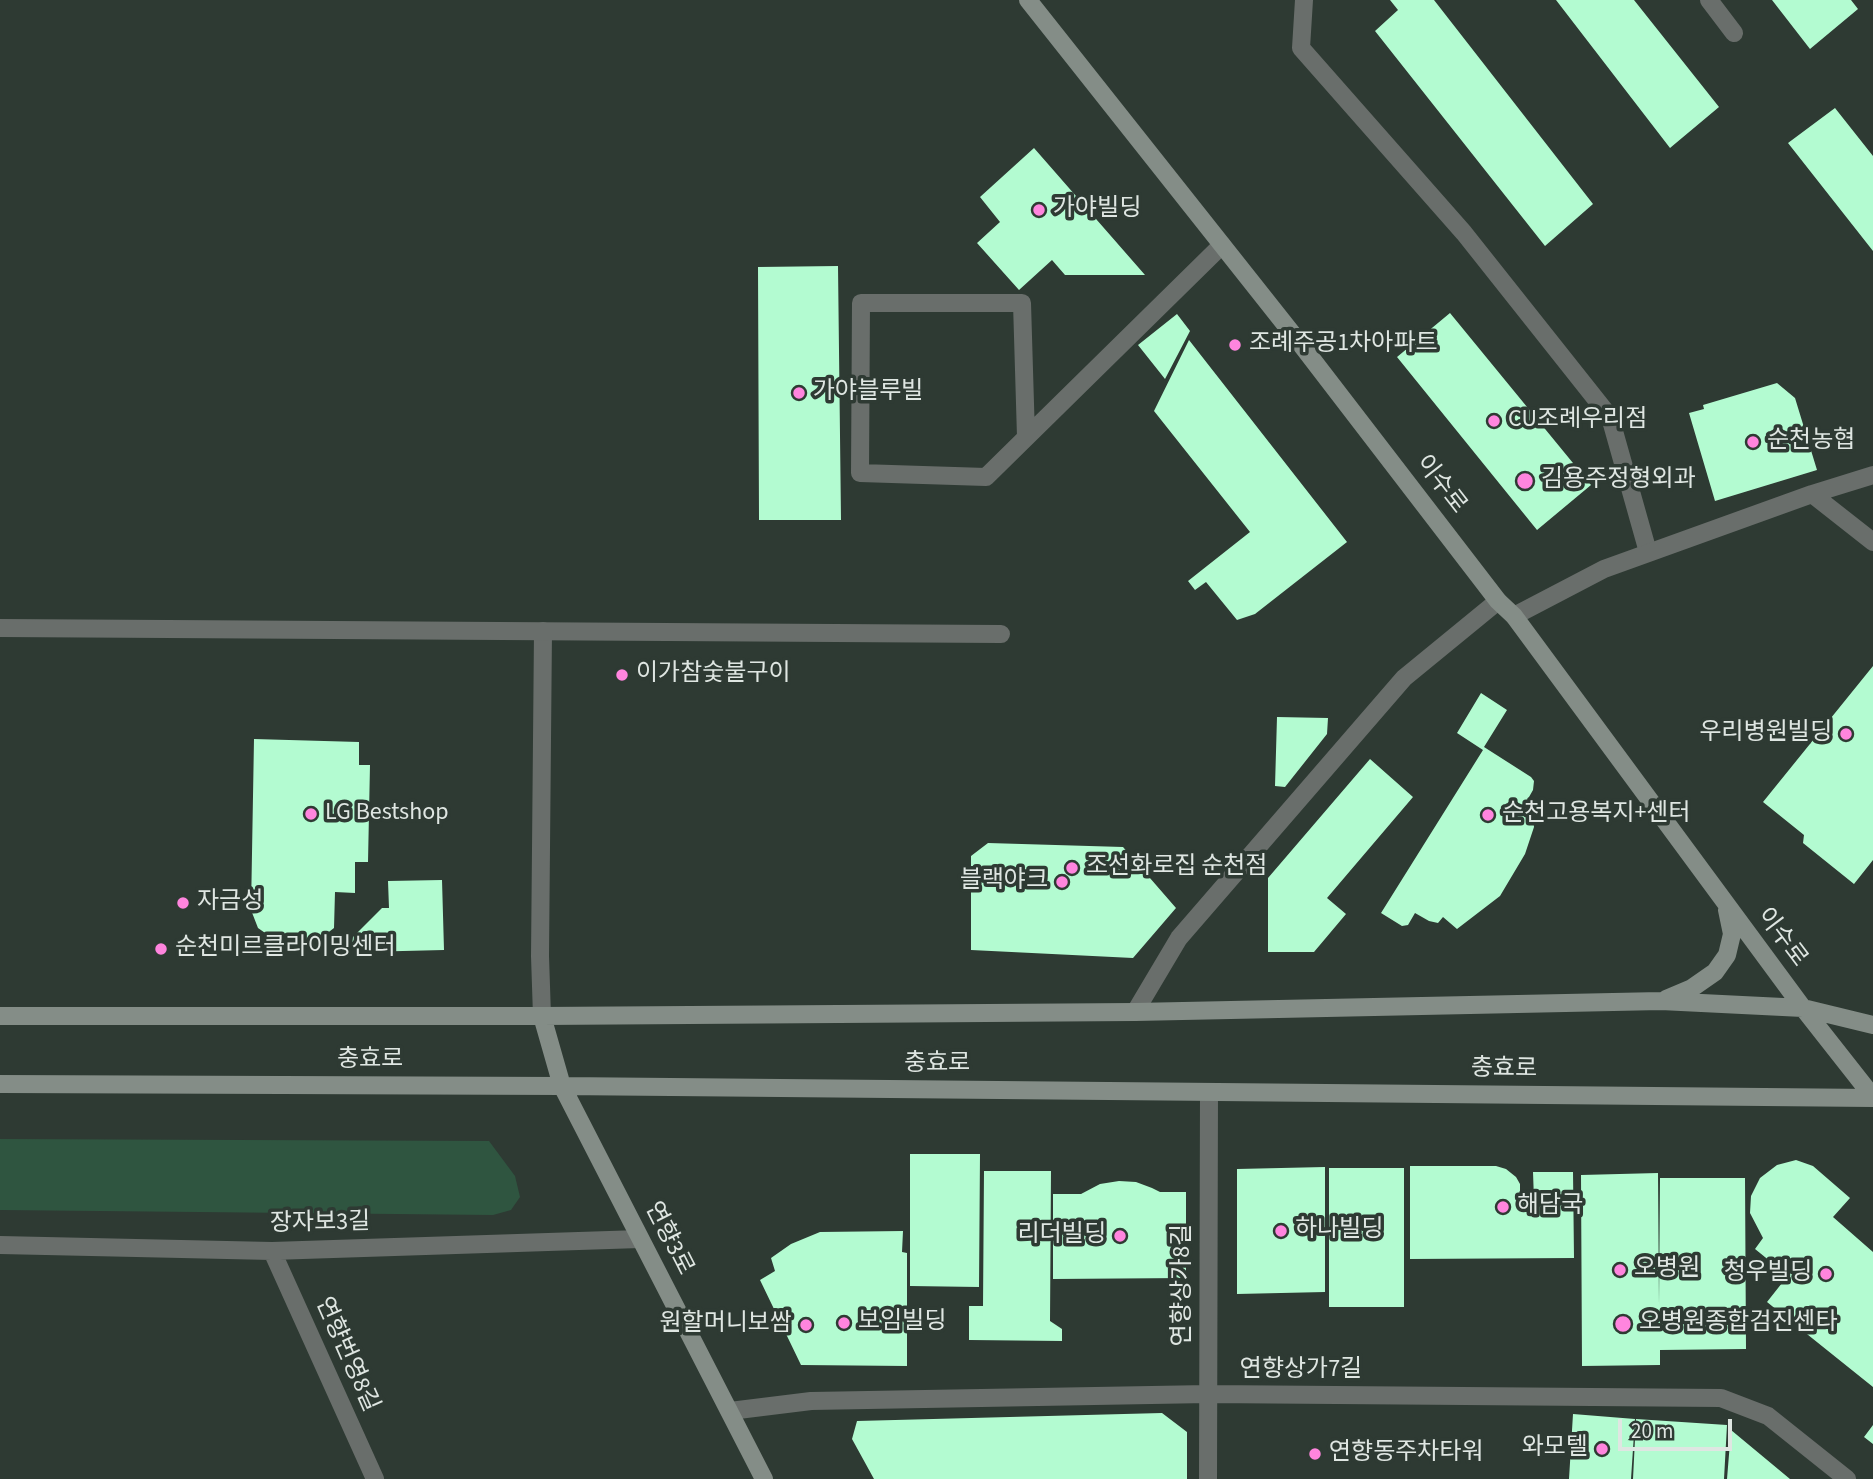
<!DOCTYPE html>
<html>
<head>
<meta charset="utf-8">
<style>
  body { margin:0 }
  #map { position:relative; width:1873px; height:1479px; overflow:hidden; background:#2e3a33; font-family:"Source Sans 3",sans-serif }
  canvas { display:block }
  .scale { position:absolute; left:1618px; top:1419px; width:114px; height:32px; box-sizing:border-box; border:4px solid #dfe6e2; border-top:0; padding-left:9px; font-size:21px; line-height:24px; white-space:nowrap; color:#dfe6e2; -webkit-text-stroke:5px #2e3a33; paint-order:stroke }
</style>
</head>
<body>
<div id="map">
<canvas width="1873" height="1479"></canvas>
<div class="scale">20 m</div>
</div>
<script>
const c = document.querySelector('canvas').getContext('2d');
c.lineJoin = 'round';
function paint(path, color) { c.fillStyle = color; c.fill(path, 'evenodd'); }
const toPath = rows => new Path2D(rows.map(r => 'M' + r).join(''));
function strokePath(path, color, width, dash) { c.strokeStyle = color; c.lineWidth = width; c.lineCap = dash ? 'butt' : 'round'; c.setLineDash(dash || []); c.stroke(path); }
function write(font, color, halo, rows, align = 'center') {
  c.font = font + ' "Source Sans 3","Noto Sans KR",sans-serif'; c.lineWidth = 7; c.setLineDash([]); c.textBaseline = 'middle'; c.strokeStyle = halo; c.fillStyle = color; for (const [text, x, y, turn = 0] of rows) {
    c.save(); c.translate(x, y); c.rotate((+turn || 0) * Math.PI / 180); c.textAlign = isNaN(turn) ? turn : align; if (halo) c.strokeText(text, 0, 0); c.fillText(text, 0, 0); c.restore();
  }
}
paint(toPath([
  [0,1139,489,1141,515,1176,520,1197,511,1210,493,1215,0,1210]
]), '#2f5540');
paint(toPath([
  [1390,0,1434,0,1593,204,1545,246,1375,31,1398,10],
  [1556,0,1634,0,1719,107,1670,148],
  [1772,0,1851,0,1858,9,1810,49],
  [1835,108,1873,156,1873,251,1788,143],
  [1034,148,1145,275,1065,275,1052,260,1019,290,977,243,1000,222,980,197],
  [838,266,841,520,759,520,758,267],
  [1450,313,1591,485,1537,530,1397,357],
  [1177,314,1190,331,1165,379,1138,345],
  [1189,340,1347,542,1255,614,1237,620,1206,582,1195,590,1188,581,1250,532,1154,411],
  [1777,383,1795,398,1817,470,1715,501,1689,413,1704,409,1703,405],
  [1873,666,1873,860,1854,884,1803,843,1804,835,1763,802],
  [1481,693,1507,710,1484,747,1531,777,1534,781,1533,790,1529,797,1532,804,1534,827,1525,854,1500,896,1457,929,1443,917,1438,923,1429,921,1415,913,1408,925,1402,926,1381,913,1483,750,1457,733],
  [1277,717,1328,718,1327,734,1285,787,1275,786],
  [254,739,359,742,359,765,370,765,368,862,355,862,355,893,335,892,334,928,317,941,297,946,278,942,258,928,251,910],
  [1370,759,1413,797,1327,898,1346,914,1314,952,1268,952,1268,878],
  [988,843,1123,847,1176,908,1133,958,971,950,971,856],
  [442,880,444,950,362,952,352,946,353,937,382,908,389,908,388,881],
  [910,1154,980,1154,979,1287,910,1286],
  [1796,1160,1813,1166,1850,1198,1833,1217,1873,1252,1873,1387,1767,1302,1782,1283,1775,1277,1781,1270,1755,1249,1763,1238,1750,1213,1751,1196,1760,1178,1777,1165],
  [1410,1166,1496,1166,1506,1169,1516,1177,1520,1184,1520,1200,1534,1200,1533,1172,1573,1172,1574,1258,1410,1259],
  [1325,1167,1325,1292,1237,1294,1237,1169],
  [1329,1168,1404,1168,1404,1307,1329,1307],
  [984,1171,1051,1171,1050,1321,1062,1329,1062,1341,969,1340,969,1306,983,1306],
  [1658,1173,1659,1305,1660,1178,1745,1178,1746,1349,1660,1350,1660,1365,1582,1366,1581,1175],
  [1119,1181,1136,1182,1152,1188,1160,1192,1186,1192,1186,1278,1053,1279,1053,1194,1081,1194,1100,1184],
  [903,1231,902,1252,907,1253,907,1366,801,1365,760,1280,775,1271,771,1258,791,1244,820,1232],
  [1162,1413,1187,1432,1187,1479,874,1479,852,1439,857,1421],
  [1573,1414,1635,1419,1631,1479,1569,1479],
  [1636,1419,1727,1425,1724,1479,1633,1479],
  [1873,1425,1873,1444,1864,1437],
  [1731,1430,1790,1479,1727,1479]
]), '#b3fbd1');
strokePath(toPath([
  [1304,0,1301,48,1464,233,1610,417,1648,552],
  [1709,0,1734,33],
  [1026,437,1022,303,861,303,860,473,986,477,1222,245],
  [542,1016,540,956,543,631]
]), '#696e6b', 18);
strokePath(toPath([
  [1812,494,1873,542],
  [1514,616,1604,569,1812,494,1873,475],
  [0,628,1001,634],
  [1135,1012,1179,938,1404,678,1498,601],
  [0,1245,272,1251,640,1239],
  [272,1251,375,1479],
  [730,1411,811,1401,1208,1394,1721,1398,1768,1416,1847,1479],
  [1208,1479,1209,1092]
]), '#696e6b', 18);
strokePath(toPath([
  [1028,0,1299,342,1498,601,1514,616,1803,1008,1873,1097],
  [1666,999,1692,988,1715,972,1727,955,1732,934,1727,910],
  [0,1016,542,1016,1135,1012,1661,1001,1803,1008,1873,1025],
  [542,1016,562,1086,764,1479],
  [0,1084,562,1086,1873,1098]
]), '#848d87', 18);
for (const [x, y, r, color] of [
  [1039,210,7,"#ff85de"],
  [1235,345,7,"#ff85de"],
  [799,393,7,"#ff85de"],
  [1494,421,7,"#ff85de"],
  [1753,442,7,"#ff85de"],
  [1525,481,9,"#ff85de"],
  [622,675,7,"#ff85de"],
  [1846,734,7,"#ff85de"],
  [311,814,7,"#ff85de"],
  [1488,815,7,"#ff85de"],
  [1072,868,7,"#ff85de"],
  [1062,882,7,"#ff85de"],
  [183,903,7,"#ff85de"],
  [161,949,7,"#ff85de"],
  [1503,1207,7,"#ff85de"],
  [1281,1231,7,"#ff85de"],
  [1120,1236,7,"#ff85de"],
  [1620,1270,7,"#ff85de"],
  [1826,1274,7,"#ff85de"],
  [844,1323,7,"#ff85de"],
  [1623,1324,9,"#ff85de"],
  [806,1325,7,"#ff85de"],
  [1602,1449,7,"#ff85de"],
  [1315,1454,7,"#ff85de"]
]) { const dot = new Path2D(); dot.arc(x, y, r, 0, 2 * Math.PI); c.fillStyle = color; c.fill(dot); strokePath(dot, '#2e3a33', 2.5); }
write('24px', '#dfe6e2', '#2e3a33', [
  ["가야빌딩",1053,210],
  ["조례주공1차아파트",1249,345],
  ["가야블루빌",813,393],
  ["CU조례우리점",1508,421],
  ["순천농협",1767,442],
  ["김용주정형외과",1541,481],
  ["이가참숯불구이",636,675],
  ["우리병원빌딩",1832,734,"right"],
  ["LG Bestshop",325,814],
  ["순천고용복지+센터",1502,815],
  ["조선화로집 순천점",1086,868],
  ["블랙야크",1048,882,"right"],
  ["자금성",197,903],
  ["순천미르클라이밍센터",175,949],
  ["해담국",1517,1207],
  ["하나빌딩",1295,1231],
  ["리더빌딩",1106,1236,"right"],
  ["오병원",1634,1270],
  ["청우빌딩",1812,1274,"right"],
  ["보임빌딩",858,1323],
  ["오병원종합검진센타",1639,1324],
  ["원할머니보쌈",792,1325,"right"],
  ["와모텔",1588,1449,"right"],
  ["연향동주차타워",1329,1454]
], 'left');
write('24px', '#dfe6e2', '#2e3a33', [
  ["이수로",1440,485,52],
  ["이수로",1781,938,53],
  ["충효로",370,1061],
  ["충효로",937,1065],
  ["충효로",1504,1070,1],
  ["장자보3길",320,1224,-1],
  ["연향3로",668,1239,63],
  ["연향상가8길",1184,1285,-90],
  ["연향번영8길",346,1355,66],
  ["연향상가7길",1301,1371]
]);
</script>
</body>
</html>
